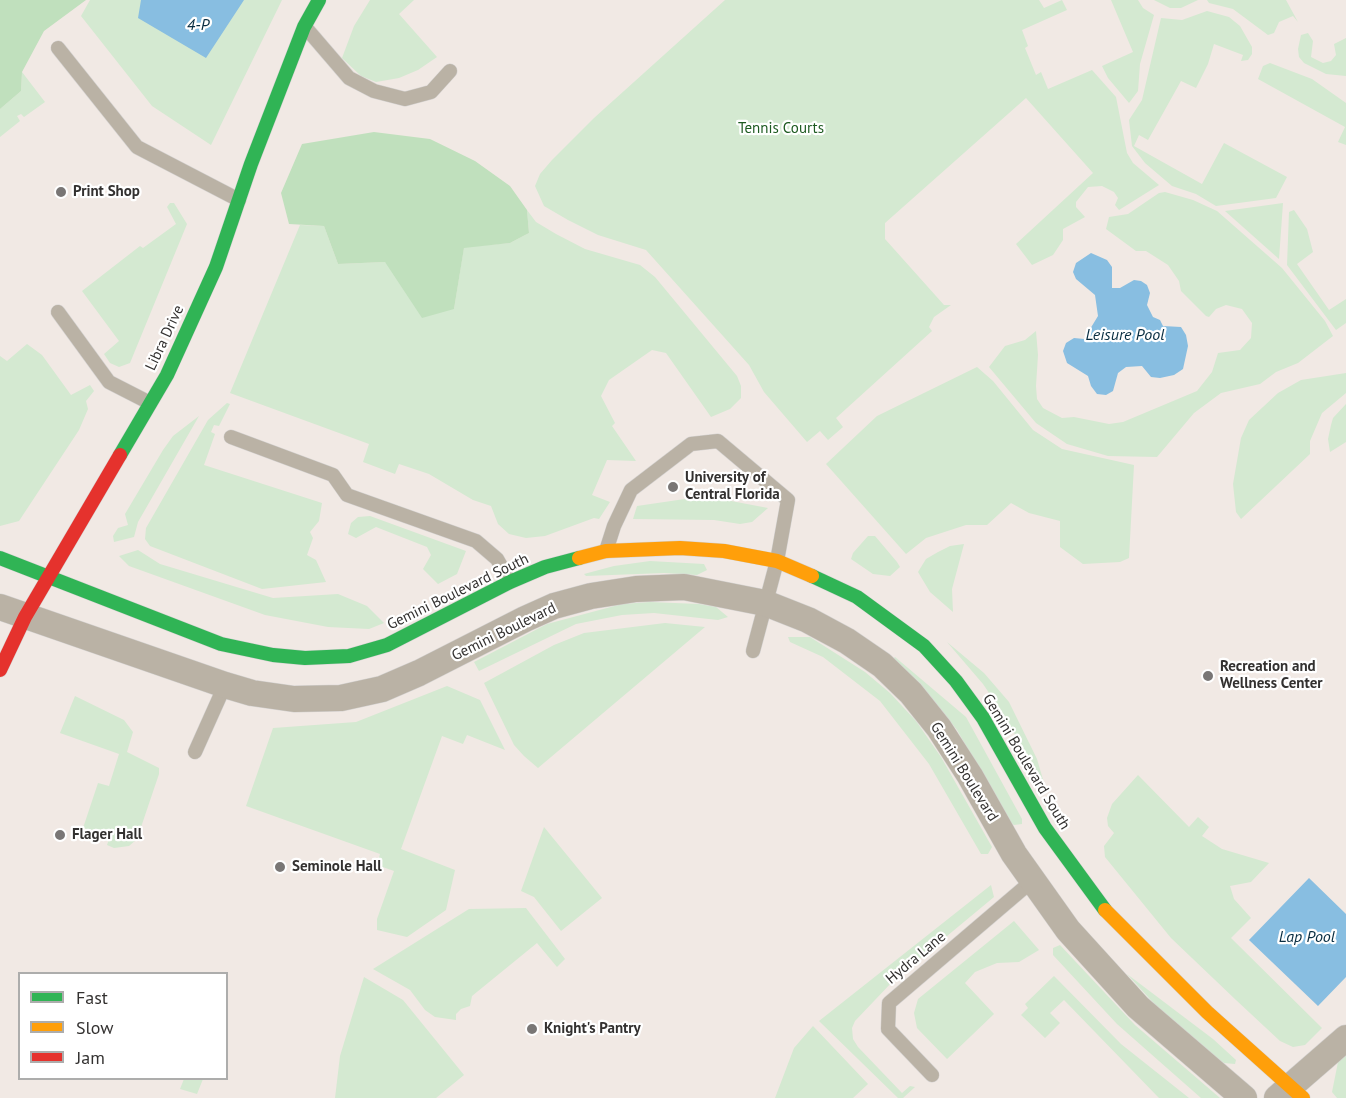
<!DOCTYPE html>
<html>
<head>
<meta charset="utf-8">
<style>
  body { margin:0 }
  #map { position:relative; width:1346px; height:1098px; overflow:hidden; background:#faf7f5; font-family:"PT Sans",sans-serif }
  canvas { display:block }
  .legend { position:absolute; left:18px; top:972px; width:210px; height:108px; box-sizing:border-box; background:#fff; border:2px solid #adadac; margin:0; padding:8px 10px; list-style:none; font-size:18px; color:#333130 }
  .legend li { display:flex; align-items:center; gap:12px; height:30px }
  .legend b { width:30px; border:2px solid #adadac }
</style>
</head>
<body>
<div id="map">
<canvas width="1346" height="1098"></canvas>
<ul class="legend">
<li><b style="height:8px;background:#30b455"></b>Fast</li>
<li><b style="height:8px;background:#ff9f0a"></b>Slow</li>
<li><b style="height:8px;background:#e5322d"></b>Jam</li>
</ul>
</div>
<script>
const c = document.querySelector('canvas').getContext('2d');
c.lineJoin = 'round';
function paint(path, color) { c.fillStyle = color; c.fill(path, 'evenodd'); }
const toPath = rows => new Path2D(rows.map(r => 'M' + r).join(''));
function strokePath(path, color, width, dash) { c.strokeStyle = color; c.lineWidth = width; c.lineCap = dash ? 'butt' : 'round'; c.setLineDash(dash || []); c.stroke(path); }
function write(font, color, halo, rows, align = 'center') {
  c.font = font + ' "PT Sans",sans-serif'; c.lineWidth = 4.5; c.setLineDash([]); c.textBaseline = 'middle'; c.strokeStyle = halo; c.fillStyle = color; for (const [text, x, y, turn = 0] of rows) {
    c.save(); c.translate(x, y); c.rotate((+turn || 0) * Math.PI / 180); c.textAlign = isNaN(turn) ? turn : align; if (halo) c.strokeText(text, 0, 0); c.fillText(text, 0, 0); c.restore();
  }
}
paint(toPath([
  [0,0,1346,0,1346,1098,0,1098],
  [20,974,226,974,226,1078,20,1078]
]), '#f1e9e4');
paint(toPath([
  [90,0,282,0,211,145,152,106,81,16],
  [370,0,414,0,399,14,437,57,418,70,399,78,376,82,361,76,342,58,354,26],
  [725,0,1039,0,1044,8,1062,0,1067,10,1022,30,1028,46,1025,48,1036,75,1041,72,1048,89,1092,70,1116,97,1127,153,1133,163,1159,185,1119,210,1115,205,1118,198,1114,192,1102,186,1088,187,1076,202,1076,207,1085,217,1063,229,1063,240,1053,255,1032,265,1016,244,1093,173,1026,98,885,223,885,239,944,305,951,305,934,317,929,327,932,331,836,418,843,427,828,440,820,431,807,442,764,392,749,365,646,250,598,235,568,220,544,206,535,186,540,174,552,160,594,118],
  [1111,0,1138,0,1143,8,1154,15,1140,64,1138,91,1129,103,1108,78,1102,66,1133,52],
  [1154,0,1198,0,1181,8,1170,8],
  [1207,0,1286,0,1298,22,1293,16,1279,22,1274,33,1268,35,1233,9,1209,3],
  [1207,11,1229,17,1240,26,1252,47,1252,54,1248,60,1241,61,1243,55,1214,44,1208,64,1196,88,1181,81,1148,140,1139,135,1134,146,1202,184,1224,143,1287,177,1276,198,1216,206,1196,194,1172,186,1145,163,1132,146,1129,120,1142,100,1161,18,1182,20],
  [1308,33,1313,41,1311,57,1323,63,1331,61,1336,55,1334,44,1346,38,1346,76,1326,74,1304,63,1299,57,1298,49,1301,35],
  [1270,63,1312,79,1346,103,1346,145,1338,142,1345,127,1258,79,1263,66],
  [22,72,45,102,24,117,21,114,17,116,20,121,0,137,0,109,21,91],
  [1165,192,1193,200,1217,211,1282,268,1325,321,1333,336,1298,363,1276,372,1260,384,1221,393,1194,413,1157,457,1108,456,1067,444,1036,423,989,367,1005,346,1025,340,1036,331,1038,355,1036,386,1037,399,1043,408,1062,418,1074,417,1109,424,1123,422,1197,391,1212,372,1218,353,1240,350,1251,338,1252,323,1242,309,1226,305,1216,309,1209,317,1206,316,1181,291,1179,281,1168,265,1146,251,1136,251,1106,229,1109,217,1128,214,1159,193],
  [170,203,174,203,187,224,130,363,119,367,110,363,104,354,119,341,82,291,140,246,143,248,176,224,167,207],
  [1283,203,1279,259,1225,211],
  [527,210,536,222,556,234,585,249,640,265,655,277,737,376,741,386,741,398,730,409,711,417,666,353,652,350,609,380,601,396,615,423,612,426,636,461,607,460,592,495,610,502,599,519,594,518,545,536,526,538,509,534,498,524,491,506,473,500,429,474,399,464,395,474,363,462,369,444,230,393,300,225,324,226,338,264,385,262,454,309,464,247,510,243,529,233],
  [1294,210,1307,229,1313,252,1297,264,1329,310,1346,299,1346,323,1336,330,1287,265,1289,212],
  [27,344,42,355,71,395,90,385,94,391,86,401,88,409,79,430,19,521,0,526,0,356,7,361],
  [977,367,993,381,1033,430,1062,449,1134,465,1129,558,1120,562,1083,564,1060,547,1060,521,1029,513,1011,503,987,525,966,525,926,538,906,554,826,464,877,416],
  [1346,373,1346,393,1322,413,1310,441,1310,454,1241,519,1236,512,1233,484,1241,438,1249,420,1278,393,1301,380],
  [227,403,230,404,219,426,214,425,211,432,215,434,204,465,322,503,319,521,310,532,313,538,307,555,316,560,326,582,262,589,150,546,145,539,146,528,208,420],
  [1346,404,1346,442,1330,452,1328,439,1331,425,1333,418],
  [199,416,138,522,134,537,114,542,113,536,118,528,128,525,125,514,163,450,173,436],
  [705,496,768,508,752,522,740,524,714,520,633,519,637,506],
  [370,516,466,551,457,574,438,584,423,569,431,555,427,547,376,527,356,538,348,534,351,523,358,517],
  [868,536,875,536,897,562,900,567,890,576,873,574,851,559,853,553],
  [964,544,952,589,953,612,930,592,918,572,926,559,938,552,950,546],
  [138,550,160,564,273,598,338,594,367,606,384,623,369,629,328,627,265,615,129,566,119,556],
  [650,561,704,564,707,570,697,575,664,573,586,576,584,574,614,566],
  [650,602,699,604,716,607,728,617,718,620,654,613,622,615,576,624,479,671,474,662,547,624,622,604],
  [665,623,705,627,538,768,524,756,514,745,484,683,554,645,584,633],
  [788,637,810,637,865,672,890,693,916,721,941,757,992,847,988,854,981,854,929,764,880,701,823,657,790,642],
  [947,642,984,673,1009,702,1037,759,1046,790,1004,715,983,684],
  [895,657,966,717,1022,819,1022,824,1014,825,1010,822,957,730,920,683,893,659],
  [447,686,480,700,505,750,467,735,463,744,442,736,401,849,455,870,446,910,407,937,377,930,377,919,394,871,377,865,380,854,246,806,273,728,356,722],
  [75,696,124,720,133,732,127,752,159,768,159,774,137,839,129,846,114,848,107,845,110,836,83,828,98,783,109,786,119,754,60,733],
  [1138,775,1189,827,1198,817,1209,827,1202,836,1222,849,1269,863,1251,882,1230,886,1234,899,1251,918,1231,938,1322,1028,1305,1045,1293,1047,1280,1041,1236,1000,1171,938,1105,857,1104,846,1114,833,1108,826,1107,818,1112,804],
  [544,827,602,898,561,931,534,897,521,891],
  [991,885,994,897,894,980,855,1021,852,1028,853,1039,858,1047,902,1093,910,1086,915,1087,903,1098,898,1098,819,1021],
  [526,908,565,959,557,967,537,943,472,996,470,1006,461,1009,456,1014,456,1020,435,1017,425,1010,410,990,373,969,469,909],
  [1014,921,1039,950,1019,962,997,963,975,972,965,983,994,1014,947,1059,917,1028,914,1013,918,999],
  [1060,945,1135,1025,1220,1098,1201,1098,1117,1024,1053,955,1053,948],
  [1127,974,1213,1039,1236,1060,1235,1064,1224,1063,1199,1045,1160,1010],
  [1054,976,1121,1044,1189,1098,1159,1098,1064,1000,1050,1013,1060,1023,1045,1038,1021,1015,1028,1008,1025,1004],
  [364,977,403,1000,464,1075,436,1098,335,1098,340,1056],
  [813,1026,868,1084,853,1098,775,1098,794,1048],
  [1346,1055,1346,1098,1337,1098,1332,1092,1338,1062],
  [184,1079,203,1079,197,1094,180,1089]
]), '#d4e9d1');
paint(toPath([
  [0,0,86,0,44,31,22,72,21,91,0,109],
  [374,132,430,139,475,161,510,186,527,210,529,233,510,243,464,248,454,309,422,318,385,262,338,264,324,226,289,224,281,193,302,144]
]), '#c0e0bd');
paint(toPath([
  [141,0,244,0,206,58,138,18],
  [1091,253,1107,260,1112,267,1112,288,1120,288,1134,280,1141,281,1147,285,1150,293,1147,305,1153,317,1160,320,1163,326,1181,327,1186,335,1188,346,1183,369,1174,375,1160,378,1151,377,1142,366,1126,367,1118,373,1113,391,1106,395,1097,394,1091,386,1088,376,1067,363,1063,351,1066,343,1074,338,1084,339,1098,316,1095,295,1076,279,1073,272,1076,263],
  [1309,878,1346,914,1346,977,1318,1006,1249,940]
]), '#88bee1');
const lane = toPath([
  [306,28,349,78,374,91,405,99,431,92,450,71],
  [58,48,137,147,239,200],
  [58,312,109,382,150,403],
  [231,437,333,475,347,495,476,541,497,559,510,582],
  [606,551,614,526,631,490,691,444,718,441,788,500,777,561,753,651],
  [195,752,225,685],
  [932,1075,888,1029,889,1003,1032,881]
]);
const street = toPath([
  [0,607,225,685,252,693,294,699,341,698,382,689,419,673,525,619,554,606,591,596,636,589,684,587,765,603,808,620,847,641,882,665,911,693,939,728,970,776,1014,854,1068,930,1138,1007,1244,1098],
  [1277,1098,1346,1038]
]);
const fast = toPath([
  [120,455,167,375,216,267,251,164,304,27,319,0],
  [0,558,221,644,273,655,305,658,349,656,387,645,510,582,545,567,579,558],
  [812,576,857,597,924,646,956,681,983,718,1045,828,1105,910]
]);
const slow = toPath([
  [579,558,606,551,680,548,724,551,777,561,812,576],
  [1105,910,1207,1012,1303,1098]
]);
const jam = toPath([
  [0,670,25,617,120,455]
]);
strokePath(lane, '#d5d3d2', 15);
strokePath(street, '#d5d3d2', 27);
strokePath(fast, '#d5d3d2', 15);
strokePath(slow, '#d5d3d2', 15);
strokePath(jam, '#d5d3d2', 15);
strokePath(lane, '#bab2a5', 14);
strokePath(street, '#bab2a5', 26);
strokePath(fast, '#30b455', 14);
strokePath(slow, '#ff9f0a', 14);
strokePath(jam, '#e5322d', 14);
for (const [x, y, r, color] of [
  [61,192,6,"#797675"],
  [673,487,6,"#797675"],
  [1208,676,6,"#797675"],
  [60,835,6,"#797675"],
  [280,867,6,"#797675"],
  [532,1029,6,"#797675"]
]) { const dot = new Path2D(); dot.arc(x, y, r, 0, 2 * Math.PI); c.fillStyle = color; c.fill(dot); strokePath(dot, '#fff', 2); }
write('15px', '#1d5a20', '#fff', [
  ["Tennis Courts",781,129]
]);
write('bold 15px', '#333130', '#fff', [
  ["Print Shop",73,192],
  ["University of",685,478],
  ["Central Florida",685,495],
  ["Recreation and",1220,667],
  ["Wellness Center",1220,684],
  ["Flager Hall",72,835],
  ["Seminole Hall",292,867],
  ["Knight's Pantry",544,1029]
], 'left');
write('15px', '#333130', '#fff', [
  ["Libra Drive",165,338,-65],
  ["Gemini Boulevard South",458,592,-26],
  ["Gemini Boulevard",504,632,-26],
  ["Gemini Boulevard South",1026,762,59],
  ["Gemini Boulevard",964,772,58],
  ["Hydra Lane",916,958,-40]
]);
write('italic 16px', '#082d41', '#fff', [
  ["4-P",198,25],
  ["Leisure Pool",1125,335],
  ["Lap Pool",1307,937]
]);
</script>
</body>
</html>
